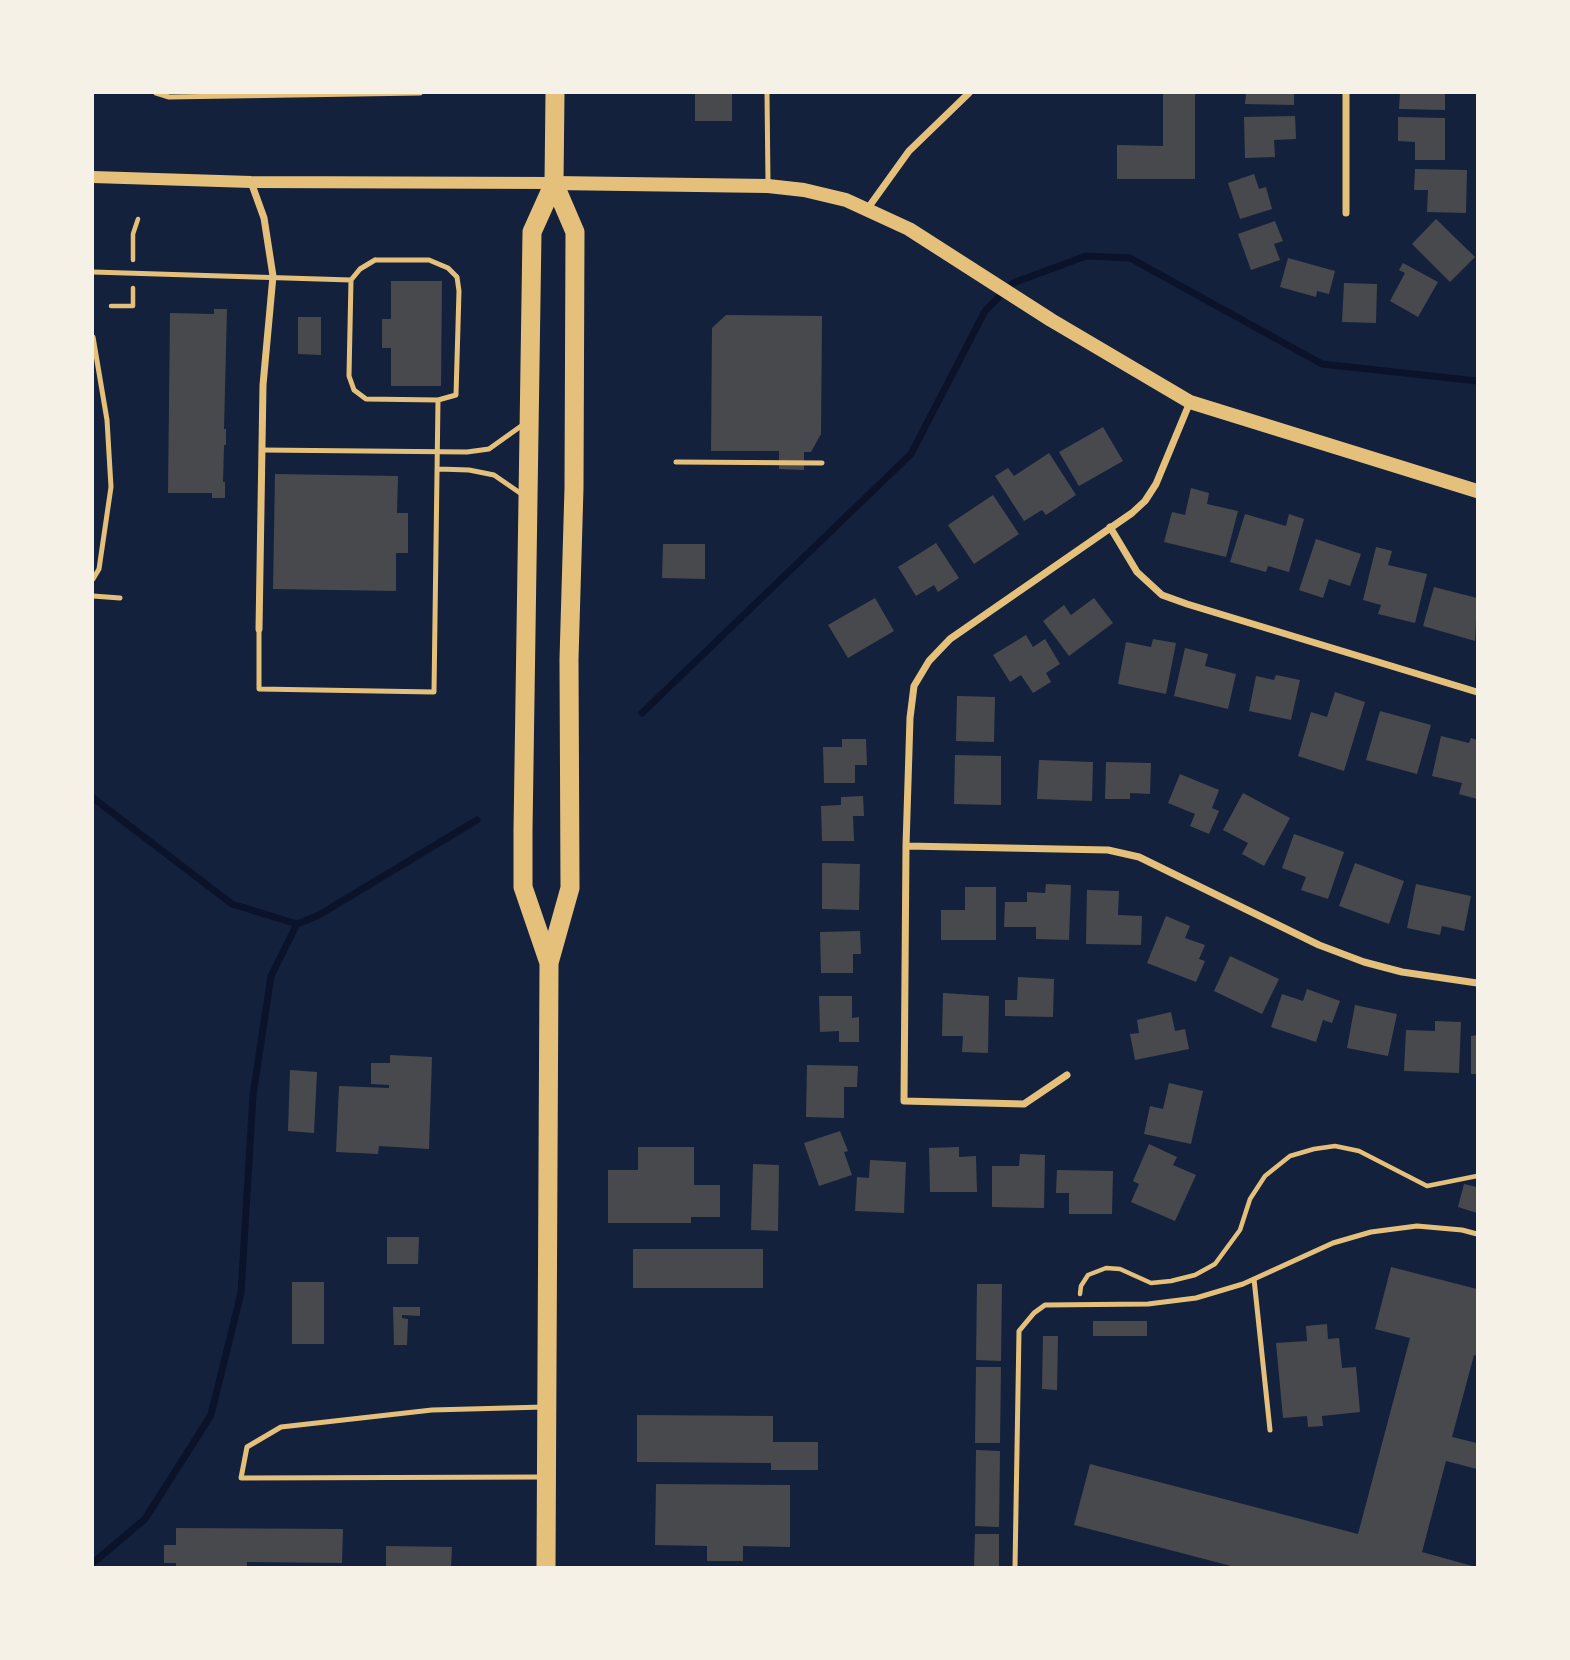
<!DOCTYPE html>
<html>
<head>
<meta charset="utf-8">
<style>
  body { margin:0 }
  #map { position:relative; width:1570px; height:1660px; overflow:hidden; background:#14213d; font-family:Lato,sans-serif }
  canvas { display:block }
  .frame { position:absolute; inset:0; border:94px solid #f6f1e7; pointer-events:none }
</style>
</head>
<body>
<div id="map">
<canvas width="1570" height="1660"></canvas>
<div class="frame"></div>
</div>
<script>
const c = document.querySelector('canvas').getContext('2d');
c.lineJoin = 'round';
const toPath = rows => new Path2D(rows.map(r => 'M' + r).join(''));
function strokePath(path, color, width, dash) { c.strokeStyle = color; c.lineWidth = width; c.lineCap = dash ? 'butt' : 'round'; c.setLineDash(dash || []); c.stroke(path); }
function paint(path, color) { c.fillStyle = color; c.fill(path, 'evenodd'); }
strokePath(toPath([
  [642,713,911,454,985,311,1013,283,1086,256,1130,258,1322,364,1477,381],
  [93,798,232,904,297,924,319,915,477,820],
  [93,1563,145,1519,211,1415,241,1293,253,1095,271,976,297,924]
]), '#0b132b', 7);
paint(toPath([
  [695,93,732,93,732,121,695,121],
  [1163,93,1195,93,1195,179,1117,179,1117,145,1163,146],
  [1246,93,1294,93,1294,105,1245,104],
  [1400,93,1445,93,1445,110,1399,109],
  [1295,116,1296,139,1274,140,1275,157,1245,158,1244,117],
  [1398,117,1445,118,1445,160,1415,160,1415,142,1398,141],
  [1415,169,1467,170,1466,213,1427,212,1428,190,1414,190],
  [1254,174,1259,189,1266,187,1272,209,1240,219,1228,183],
  [1436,219,1475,257,1450,282,1412,244],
  [1275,221,1283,241,1274,244,1280,260,1251,270,1238,234],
  [1288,258,1335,271,1329,294,1317,291,1316,297,1280,287],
  [1403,263,1438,282,1418,317,1390,301,1405,273,1399,270],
  [391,281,442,281,441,386,391,386,391,348,382,348,382,319,391,319],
  [1344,283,1377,284,1376,323,1342,322],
  [214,309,227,309,224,429,226,429,226,445,224,445,223,482,225,482,225,498,212,498,212,493,168,493,170,313,214,314],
  [726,315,822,316,821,434,811,452,804,452,804,470,779,469,779,451,711,451,712,328],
  [298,317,321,317,321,355,298,354],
  [1103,427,1123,461,1079,486,1059,452],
  [1049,453,1076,495,1046,515,1042,510,1024,521,995,476,1008,468,1014,476],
  [275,474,398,476,397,513,408,513,408,553,396,553,396,591,273,589],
  [1191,488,1209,493,1207,504,1238,511,1226,557,1164,542,1172,512,1185,515],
  [993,495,1019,534,974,564,948,525],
  [1245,514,1286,526,1289,514,1304,519,1289,572,1268,566,1266,572,1230,562],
  [1316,539,1361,554,1350,586,1329,579,1323,598,1299,590],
  [936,543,959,578,938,592,934,585,916,596,898,567],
  [663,544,705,544,705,579,662,578],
  [1376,547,1392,551,1388,565,1427,574,1415,623,1378,614,1381,605,1363,600],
  [1434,587,1477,598,1475,641,1423,626],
  [875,598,894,631,848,658,828,625],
  [1094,598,1113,623,1069,656,1043,621,1064,605,1071,615],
  [1026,635,1033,647,1045,639,1060,664,1046,673,1051,682,1033,693,1021,675,1010,682,993,655],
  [1153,639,1176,643,1166,694,1118,684,1126,642,1151,647],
  [1185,648,1208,654,1205,666,1236,674,1228,709,1174,696],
  [1276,675,1300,680,1291,720,1249,711,1256,676,1274,680],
  [1335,692,1365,702,1344,771,1298,756,1311,712,1327,717],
  [957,696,995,697,994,742,956,741],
  [1380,711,1431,725,1417,774,1366,760],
  [1441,736,1469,743,1471,738,1477,740,1477,799,1459,794,1462,783,1432,776],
  [842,739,866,739,867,765,855,765,855,783,824,783,823,747,842,747],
  [955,755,1001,756,1001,805,954,804],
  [1039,760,1093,762,1092,801,1037,799],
  [1106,762,1151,763,1150,794,1130,793,1130,799,1105,799],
  [1180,774,1219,790,1212,808,1219,811,1209,834,1190,826,1195,814,1168,803],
  [1243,793,1290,818,1264,866,1242,854,1248,843,1223,830],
  [863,796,864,816,853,816,854,841,822,841,821,806,841,805,841,797],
  [1294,834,1344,852,1328,899,1301,890,1306,877,1282,868],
  [822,863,860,864,859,910,822,909],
  [1355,863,1404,881,1389,924,1339,906],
  [1046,884,1071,885,1069,940,1036,939,1036,927,1004,927,1005,902,1027,902,1027,892,1045,893],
  [1416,884,1471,896,1464,931,1442,926,1440,935,1407,928],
  [965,887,996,887,996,940,941,940,941,910,965,910],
  [1087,890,1119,891,1118,915,1142,916,1141,945,1086,944],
  [1166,916,1190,926,1185,938,1205,945,1199,959,1205,961,1196,982,1147,963],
  [860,931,861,954,853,954,853,973,821,973,820,932],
  [1230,956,1279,979,1262,1014,1214,991],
  [1018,977,1054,979,1053,1017,1005,1016,1005,1000,1017,1000],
  [1307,989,1340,1001,1332,1023,1323,1020,1316,1042,1271,1027,1282,994,1303,1001],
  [943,993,989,996,988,1053,962,1052,963,1036,942,1036],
  [819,996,852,996,852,1018,859,1017,859,1042,839,1042,839,1031,820,1032],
  [1355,1005,1397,1014,1388,1056,1347,1048],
  [1171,1012,1175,1031,1185,1029,1189,1049,1135,1060,1130,1034,1139,1033,1137,1020],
  [1435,1021,1461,1022,1459,1073,1404,1071,1406,1030,1435,1031],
  [1477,1035,1477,1074,1471,1074,1471,1036],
  [390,1055,432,1057,429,1149,379,1146,378,1154,336,1152,339,1086,389,1088,389,1085,371,1084,371,1063,390,1063],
  [807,1065,858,1066,857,1087,844,1087,844,1118,806,1117],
  [290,1070,317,1072,314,1133,288,1131],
  [1169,1083,1203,1091,1191,1144,1144,1134,1150,1106,1163,1109],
  [840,1131,848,1151,844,1152,852,1175,819,1186,804,1143],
  [1149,1144,1177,1157,1173,1165,1196,1175,1175,1221,1131,1202,1139,1184,1133,1181],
  [638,1147,694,1147,694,1185,720,1185,720,1217,691,1217,691,1223,608,1223,608,1170,638,1170],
  [959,1147,959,1157,976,1156,977,1192,930,1192,929,1148],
  [1020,1154,1045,1155,1044,1208,992,1207,992,1166,1019,1166],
  [870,1160,906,1162,904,1213,855,1211,857,1177,869,1178],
  [753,1164,779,1165,778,1231,751,1230],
  [1057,1170,1113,1171,1112,1214,1069,1214,1069,1193,1056,1193],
  [1464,1184,1477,1187,1477,1213,1458,1207],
  [387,1237,419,1237,418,1264,387,1264],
  [633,1249,763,1249,763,1288,633,1288],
  [1391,1267,1477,1289,1477,1356,1474,1355,1452,1437,1477,1443,1477,1469,1446,1461,1422,1552,1476,1567,1235,1567,1074,1525,1090,1464,1358,1534,1410,1338,1375,1329],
  [292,1282,324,1282,324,1344,292,1344],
  [977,1284,1002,1284,1001,1361,976,1360],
  [393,1307,420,1307,420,1316,402,1315,402,1318,408,1319,407,1345,394,1345],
  [1093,1321,1147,1321,1147,1336,1093,1336],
  [1327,1324,1328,1339,1339,1338,1342,1368,1356,1367,1360,1412,1322,1416,1323,1426,1308,1427,1307,1416,1283,1418,1276,1343,1307,1341,1306,1326],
  [1043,1336,1058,1336,1057,1390,1042,1389],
  [976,1367,1001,1367,1000,1443,975,1443],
  [637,1415,773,1416,773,1442,818,1442,818,1470,771,1470,771,1463,637,1462],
  [976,1450,1000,1451,999,1527,975,1526],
  [656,1484,790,1485,790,1547,743,1546,743,1561,707,1561,707,1546,655,1545],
  [176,1528,343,1529,342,1563,247,1562,247,1567,176,1567,176,1563,164,1563,164,1545,176,1545],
  [975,1534,999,1534,999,1567,974,1567],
  [386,1546,452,1547,451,1567,386,1567]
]), '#48494c');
strokePath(toPath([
  [133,260,133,234,138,219],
  [111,306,133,306,133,288],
  [1080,1294,1081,1286,1088,1275,1106,1268,1120,1269,1151,1283,1171,1281,1195,1275,1215,1264,1240,1230,1250,1199,1265,1176,1290,1156,1314,1149,1335,1146,1359,1151,1427,1186,1477,1176]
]), '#e5c07b', 4.5);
strokePath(toPath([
  [156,93,169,97,420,93],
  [767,93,768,183],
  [375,260,429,260,448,268,457,277,459,291,456,395,438,400,366,399,354,390,349,376,351,280,360,269,375,260],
  [93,272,351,280],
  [93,337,107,420,111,487,99,569,93,579],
  [262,450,467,452,489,449,524,424],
  [676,462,822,463],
  [439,469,469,470,494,475,523,495],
  [93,596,120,598],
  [259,629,259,689,434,692,438,400],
  [1254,1279,1270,1430],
  [544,1477,241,1478,247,1447,281,1427,432,1410,544,1407],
  [1015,1567,1019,1331,1034,1313,1045,1305,1148,1304,1196,1298,1243,1284,1333,1243,1371,1232,1417,1226,1462,1230,1477,1234]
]), '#e5c07b', 5);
strokePath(toPath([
  [251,182,264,218,273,276,263,385,259,629],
  [868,208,909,151,969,93],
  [1346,213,1346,93],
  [1110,527,1137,572,1162,595,1187,604,1477,692],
  [906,846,1108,850,1139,857,1319,945,1364,962,1402,972,1477,983],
  [1067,1075,1024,1104,904,1101,906,846,910,718,914,686,929,661,950,639,1132,513,1145,501,1156,484,1190,402]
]), '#e5c07b', 7);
strokePath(toPath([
  [93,177,251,182,554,183]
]), '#e5c07b', 12);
strokePath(toPath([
  [554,183,768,186,804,190,846,200,909,229,1051,320,1190,402,1477,491]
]), '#e5c07b', 14);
strokePath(toPath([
  [549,963,523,887,523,831,532,232,554,183,555,93],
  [546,1567,549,963,570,888,569,659,574,488,575,232,554,183]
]), '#e5c07b', 19);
</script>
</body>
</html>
